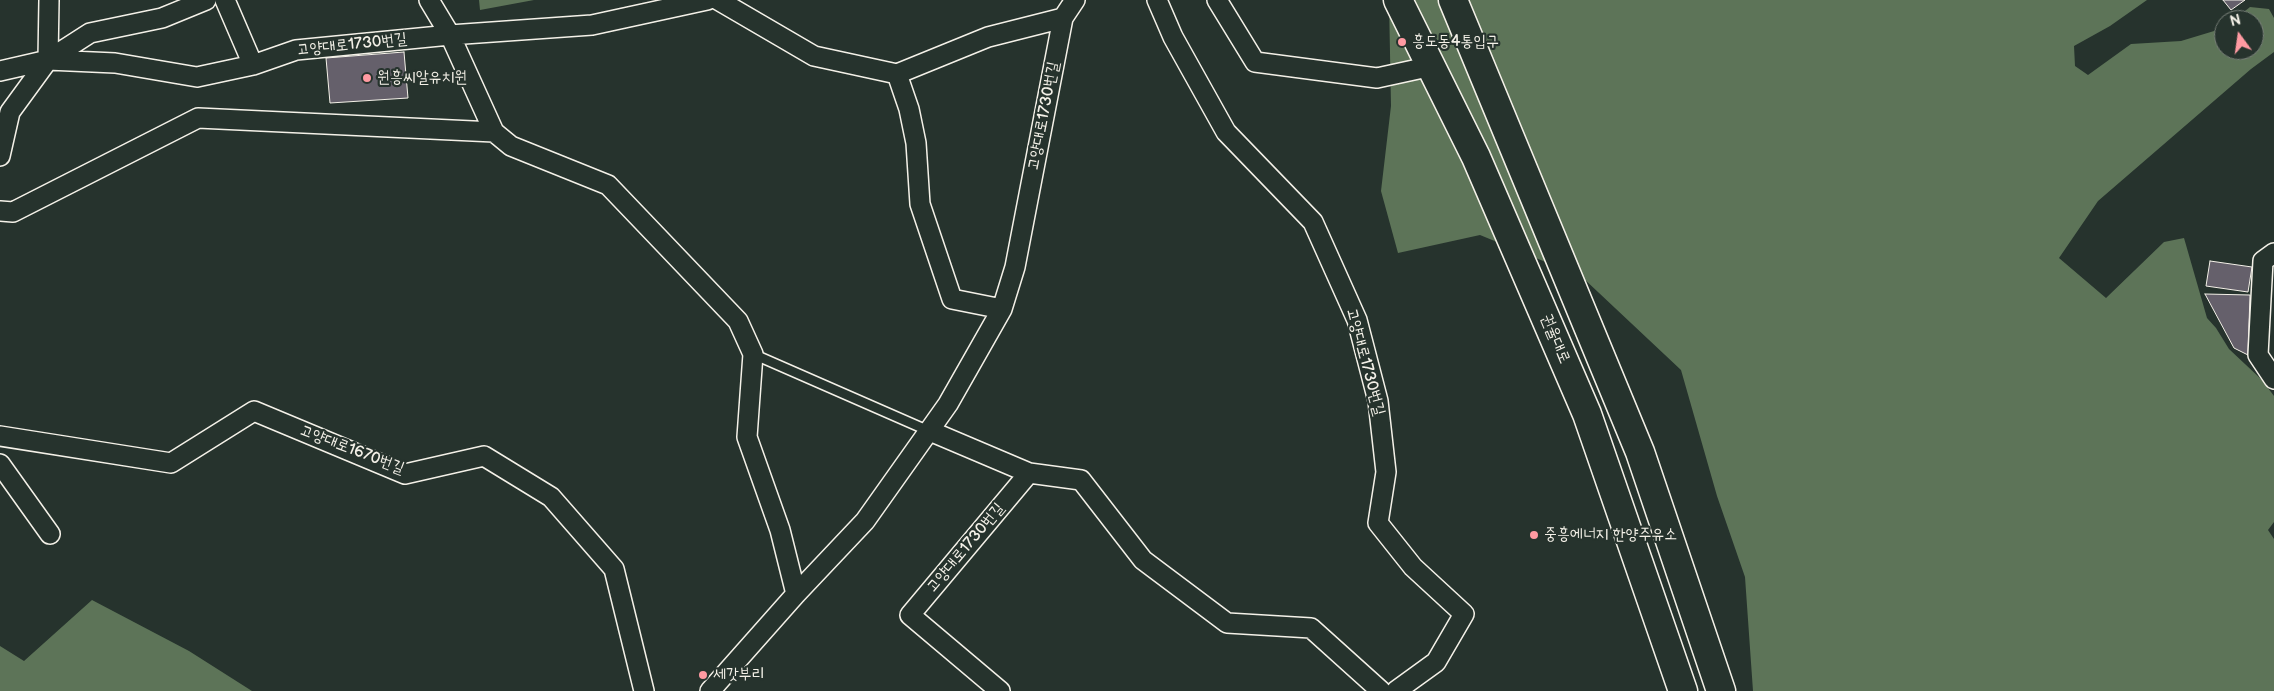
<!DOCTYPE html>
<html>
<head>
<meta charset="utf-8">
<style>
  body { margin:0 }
  #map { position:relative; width:2274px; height:691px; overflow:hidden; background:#26332d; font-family:"Balsamiq Sans",sans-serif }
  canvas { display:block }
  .north { position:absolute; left:2214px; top:10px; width:50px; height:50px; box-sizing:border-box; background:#26332d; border:1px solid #787f78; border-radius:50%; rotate:346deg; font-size:14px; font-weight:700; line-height:20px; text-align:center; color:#f4f1e8 }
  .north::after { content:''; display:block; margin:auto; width:18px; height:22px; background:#ff9aa2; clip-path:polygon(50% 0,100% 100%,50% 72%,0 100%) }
</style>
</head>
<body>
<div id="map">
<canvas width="2274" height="691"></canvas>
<div class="north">N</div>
</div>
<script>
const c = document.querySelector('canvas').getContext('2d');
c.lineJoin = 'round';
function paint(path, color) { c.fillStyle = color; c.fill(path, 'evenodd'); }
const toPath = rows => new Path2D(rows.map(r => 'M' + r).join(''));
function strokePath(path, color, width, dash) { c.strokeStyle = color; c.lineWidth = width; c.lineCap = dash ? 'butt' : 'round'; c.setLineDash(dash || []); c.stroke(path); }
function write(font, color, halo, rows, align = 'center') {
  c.font = font + ' "Balsamiq Sans","Poor Story",sans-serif'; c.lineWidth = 4.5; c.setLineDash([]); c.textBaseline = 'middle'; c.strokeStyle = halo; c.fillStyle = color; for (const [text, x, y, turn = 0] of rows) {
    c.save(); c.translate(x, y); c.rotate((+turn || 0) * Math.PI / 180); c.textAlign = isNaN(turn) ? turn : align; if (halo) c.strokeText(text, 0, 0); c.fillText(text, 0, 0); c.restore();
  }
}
paint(toPath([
  [479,0,534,0,480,10],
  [1389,0,2147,0,2110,26,2074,46,2075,66,2088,75,2131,44,2181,41,2224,28,2224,50,2254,50,2254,20,2234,20,2250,7,2269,9,2274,18,2274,52,2251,69,2098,201,2059,258,2106,298,2164,242,2184,238,2207,318,2216,328,2229,349,2262,380,2274,396,2274,522,2268,530,2274,539,2274,691,1753,691,1745,577,1717,496,1681,370,1582,277,1480,235,1398,253,1381,191,1391,106],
  [92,600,189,651,252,691,0,691,0,646,24,661]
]), '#5d7458');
const building = toPath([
  [2223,0,2245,0,2231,10,2223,0],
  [404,52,408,98,330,103,326,58,404,52],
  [2210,261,2252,267,2248,292,2206,286,2210,261],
  [2205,294,2250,295,2248,355,2234,348,2205,294]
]);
paint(building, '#65606b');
strokePath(building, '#f4f1e8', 1);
const service = toPath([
  [753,354,929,431]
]);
const minor = toPath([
  [225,0,253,65],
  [429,0,450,35,494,132],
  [718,0,814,56,897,74,988,37,1063,18],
  [1157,0,1173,37,1226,132,1313,222,1357,320,1378,401,1386,472,1378,523,1413,567,1464,614,1436,662,1396,691],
  [1217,0,1255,62,1377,78,1432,66],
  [48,60,49,0],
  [0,71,48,60,115,63,197,77,253,65,296,50,450,35,592,25,707,0],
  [897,74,909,109,916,143,920,204,952,299,1002,309],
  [0,156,10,112,48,60,90,33,162,18,206,0],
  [0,211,13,212,198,118,494,132,511,146,608,185,738,321,753,354,747,437,780,530,796,594],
  [2274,253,2263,261,2258,355,2274,379],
  [930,431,1029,473,910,615,1000,691],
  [0,436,171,463,254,411,405,474,484,456,551,497,614,569,644,691],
  [0,464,50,534],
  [1029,473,1081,480,1143,560,1227,623,1311,628,1381,691],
  [710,691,796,594,865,521,948,404,1002,309,1015,267,1063,18,1075,0]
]);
const primary = toPath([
  [1398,0,1476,157,1587,414,1683,691],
  [1453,0,1640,452,1721,691]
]);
strokePath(service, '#f4f1e8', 12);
strokePath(minor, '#f4f1e8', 22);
strokePath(primary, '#f4f1e8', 31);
strokePath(service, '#26332d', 9);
strokePath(minor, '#26332d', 19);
strokePath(primary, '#26332d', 28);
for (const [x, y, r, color] of [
  [1402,42,5,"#ff9aa2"],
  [367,78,5,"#ff9aa2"],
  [1534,535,5,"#ff9aa2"],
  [703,675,5,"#ff9aa2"]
]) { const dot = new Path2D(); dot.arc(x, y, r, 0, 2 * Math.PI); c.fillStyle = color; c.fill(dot); strokePath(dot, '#26332d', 2); }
write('16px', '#f4f1e8', '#26332d', [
  ["흥도동4통입구",1412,42],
  ["원흥씨알유치원",377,78],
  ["중흥에너지 한양주유소",1544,535],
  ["세갓부리",713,675]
], 'left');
write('16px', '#f4f1e8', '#26332d', [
  ["고양대로1730번길",352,45,-6],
  ["고양대로1730번길",1044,116,-79],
  ["권율대로",1555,339,67],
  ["고양대로1730번길",1365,362,75],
  ["고양대로1670번길",352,450,21],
  ["고양대로1730번길",966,548,-50]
]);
</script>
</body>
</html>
